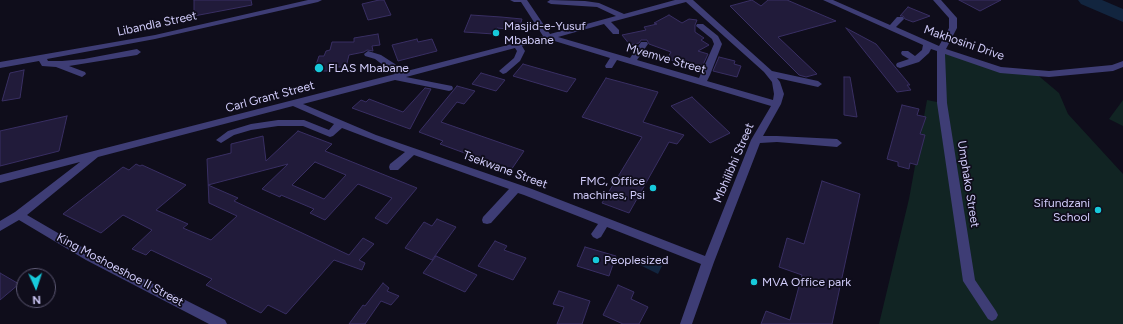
<!DOCTYPE html>
<html>
<head>
<meta charset="utf-8">
<style>
  body { margin:0 }
  #map { position:relative; width:1123px; height:324px; overflow:hidden; background:#0f0d1b; font-family:Figtree,sans-serif }
  canvas { display:block }
  .north { position:absolute; left:16px; top:268px; width:40px; height:40px; box-sizing:border-box; background:#0f0d1b; border:1px solid #5d5974; border-radius:50%; rotate:177deg; font-size:11px; font-weight:700; line-height:16px; text-align:center; color:#d1ccfa }
  .north::after { content:''; display:block; margin:auto; width:14px; height:18px; background:#17cadb; clip-path:polygon(50% 0,100% 100%,50% 72%,0 100%) }
</style>
</head>
<body>
<div id="map">
<canvas width="1123" height="324"></canvas>
<div class="north">N</div>
</div>
<script>
const c = document.querySelector('canvas').getContext('2d');
c.lineJoin = 'round';
function paint(path, color) { c.fillStyle = color; c.fill(path, 'evenodd'); }
const toPath = rows => new Path2D(rows.map(r => 'M' + r).join(''));
function strokePath(path, color, width, dash) { c.strokeStyle = color; c.lineWidth = width; c.lineCap = dash ? 'butt' : 'round'; c.setLineDash(dash || []); c.stroke(path); }
function write(font, color, halo, rows, align = 'center') {
  c.font = font + ' Figtree,sans-serif'; c.lineWidth = 3.5; c.setLineDash([]); c.textBaseline = 'middle'; c.strokeStyle = halo; c.fillStyle = color; for (const [text, x, y, turn = 0] of rows) {
    c.save(); c.translate(x, y); c.rotate((+turn || 0) * Math.PI / 180); c.textAlign = isNaN(turn) ? turn : align; if (halo) c.strokeText(text, 0, 0); c.fillText(text, 0, 0); c.restore();
  }
}
paint(toPath([
  [941,50,1000,70,1034,72,1059,93,1068,114,1123,174,1123,324,879,324,909,199,927,100,942,103],
  [1123,100,1123,126,1109,119]
]), '#112423');
paint(toPath([
  [642,257,662,266,658,274,638,264]
]), '#12253f');
paint(toPath([
  [1078,0,1102,0,1123,9,1123,22,1081,4,1078,0]
]), '#12253f');
const building = toPath([
  [194,0,251,0,252,5,194,16,194,0],
  [379,0,384,0,391,15,368,20,362,4,379,0],
  [752,0,761,6,768,0,787,0,836,21,778,37,817,74,806,77,799,75,730,6,752,0],
  [959,0,1001,0,980,11,959,0],
  [908,7,930,16,913,22,905,19,903,16,900,16,908,7],
  [471,15,501,17,522,19,519,30,497,28,494,34,464,32,471,15],
  [669,15,682,23,689,19,697,20,695,25,695,32,704,38,701,40,709,45,698,51,708,54,702,67,667,59,671,52,649,44,647,40,641,40,639,43,630,45,622,35,646,30,644,27,657,24,654,23,669,15],
  [846,28,876,44,910,85,907,85,911,90,897,92,846,28],
  [378,34,380,45,372,46,373,51,367,50,364,52,349,55,346,67,328,67,328,71,314,71,319,56,324,56,326,51,330,50,332,42,354,42,354,38,378,34],
  [417,39,418,42,432,39,437,51,398,61,392,45,417,39],
  [719,57,735,61,734,64,741,66,737,77,713,71,719,57],
  [523,64,558,74,576,79,567,92,513,76,523,64],
  [24,70,20,98,2,101,10,73,24,70],
  [481,73,505,80,496,91,472,84,481,73],
  [844,77,850,77,857,117,844,115,844,77],
  [606,78,658,92,643,122,684,135,677,144,669,142,629,213,602,203,642,137,582,117,606,78],
  [457,86,475,91,464,104,457,102,441,122,524,151,511,170,440,144,443,141,419,132,457,86],
  [425,88,431,89,410,129,352,108,361,100,366,102,369,99,403,112,425,88],
  [692,97,730,133,710,143,671,106,692,97],
  [902,105,919,109,917,115,926,117,920,134,925,135,917,165,910,163,909,169,898,166,898,162,887,159,902,105],
  [67,116,59,151,0,166,0,131,67,116],
  [298,131,332,144,325,151,417,188,387,224,375,218,392,198,358,184,325,220,310,213,314,209,281,195,280,197,262,189,288,164,208,185,238,198,234,201,349,255,363,238,374,244,359,260,365,263,362,270,334,260,286,314,268,305,261,313,206,285,212,279,151,250,146,255,132,249,152,230,123,215,101,233,63,214,123,167,129,170,136,164,140,166,142,165,186,185,156,210,188,224,183,228,211,240,237,216,209,203,207,159,231,153,231,144,263,136,266,161,298,131],
  [315,162,346,175,324,199,292,185,315,162],
  [822,181,860,194,832,324,761,324,766,311,790,320,802,275,779,267,787,238,804,244,822,181],
  [437,219,456,227,432,260,405,248,424,222,432,226,437,219],
  [495,241,507,246,504,250,526,258,513,280,478,266,495,241],
  [585,247,616,256,609,276,577,266,585,247],
  [436,256,477,275,465,292,423,273,436,256],
  [0,273,19,284,0,300,0,273],
  [383,283,389,288,387,291,399,296,391,305,381,301,365,324,349,324,363,305,365,306,383,283],
  [618,285,634,292,631,299,648,307,639,324,623,324,603,315,618,285],
  [559,291,590,301,582,324,557,324,564,307,553,304,559,291]
]);
paint(building, '#211b3a');
strokePath(building, '#392f63', 1);
paint(toPath([
  [308,0,322,0,318,2,155,39,47,59,48,61,62,61,84,59,137,49,141,52,137,55,69,66,85,72,86,74,82,77,56,67,42,66,39,61,0,68,0,62,155,35,308,0],
  [510,0,527,0,550,34,616,16,597,7,551,4,547,2,550,0,585,1,599,3,624,14,675,0,693,0,772,71,818,81,822,84,818,87,777,78,780,82,784,94,781,104,763,136,777,136,837,139,842,143,837,147,777,142,760,143,714,262,692,324,680,324,701,264,607,227,601,237,597,239,593,237,591,234,598,224,524,195,518,193,491,223,487,224,483,223,482,220,483,217,509,189,414,155,398,170,390,170,389,167,390,164,405,152,342,128,333,136,330,137,303,126,278,126,251,130,234,135,221,143,216,140,228,131,251,124,278,120,304,120,329,130,334,124,293,106,98,157,27,215,94,254,225,320,227,324,209,324,86,260,19,220,0,231,0,221,15,212,80,162,0,183,0,175,395,74,375,59,365,56,364,54,368,51,381,55,395,64,403,72,543,36,521,2,514,2,510,0],
  [686,2,764,72,772,82,774,94,773,100,707,81,710,75,722,44,718,36,703,24,697,24,696,26,712,39,714,44,699,78,637,60,648,44,647,42,641,42,630,58,558,37,604,24,613,34,619,34,619,30,611,22,686,2],
  [548,39,610,58,605,66,606,68,612,68,617,60,771,106,751,140,705,256,532,189,376,135,303,104,395,80,449,91,452,90,453,88,452,86,406,77,515,48,517,51,514,58,499,71,503,74,506,73,520,61,525,51,522,46,548,39],
  [823,0,833,0,890,25,897,17,903,17,904,19,896,27,939,46,949,28,949,18,933,0,941,0,957,18,957,28,946,49,1001,67,1049,71,1112,65,1123,61,1123,67,1113,71,1049,77,1000,73,945,54,947,103,975,280,996,311,998,315,996,319,992,321,988,319,963,281,937,103,937,51,931,49,929,53,919,62,900,68,897,67,896,65,897,63,909,59,902,55,901,53,902,51,908,51,915,56,922,50,923,45,823,0]
]), '#3e3d75');
for (const [x, y, r, color] of [
  [496,33,4,"#17cadb"],
  [319,68,5,"#17cadb"],
  [653,188,4,"#17cadb"],
  [1098,210,4,"#17cadb"],
  [596,260,4,"#17cadb"],
  [754,282,4,"#17cadb"]
]) { const dot = new Path2D(); dot.arc(x, y, r, 0, 2 * Math.PI); c.fillStyle = color; c.fill(dot); strokePath(dot, '#0f0d1b', 1.5); }
write('12px', '#d1ccfa', '#0f0d1b', [
  ["Libandla Street",157,24,-12],
  ["Makhosini Drive",964,43,19],
  ["Mvemve Street",666,59,16],
  ["Carl Grant Street",270,97,-15],
  ["Mbhilibhi Street",734,163,-67],
  ["Tsekwane Street",505,170,20],
  ["Umphako Street",968,184,81],
  ["King Moshoeshoe II Street",120,270,28]
]);
write('12px', '#d1ccfa', '#0f0d1b', [
  ["Masjid-e-Yusuf",504,26],
  ["Mbabane",504,40],
  ["FLAS Mbabane",328,68],
  ["FMC, Office",645,181,"right"],
  ["machines, Psi",645,195,"right"],
  ["Sifundzani",1090,203,"right"],
  ["School",1090,217,"right"],
  ["Peoplesized",604,260],
  ["MVA Office park",762,282]
], 'left');
</script>
</body>
</html>
